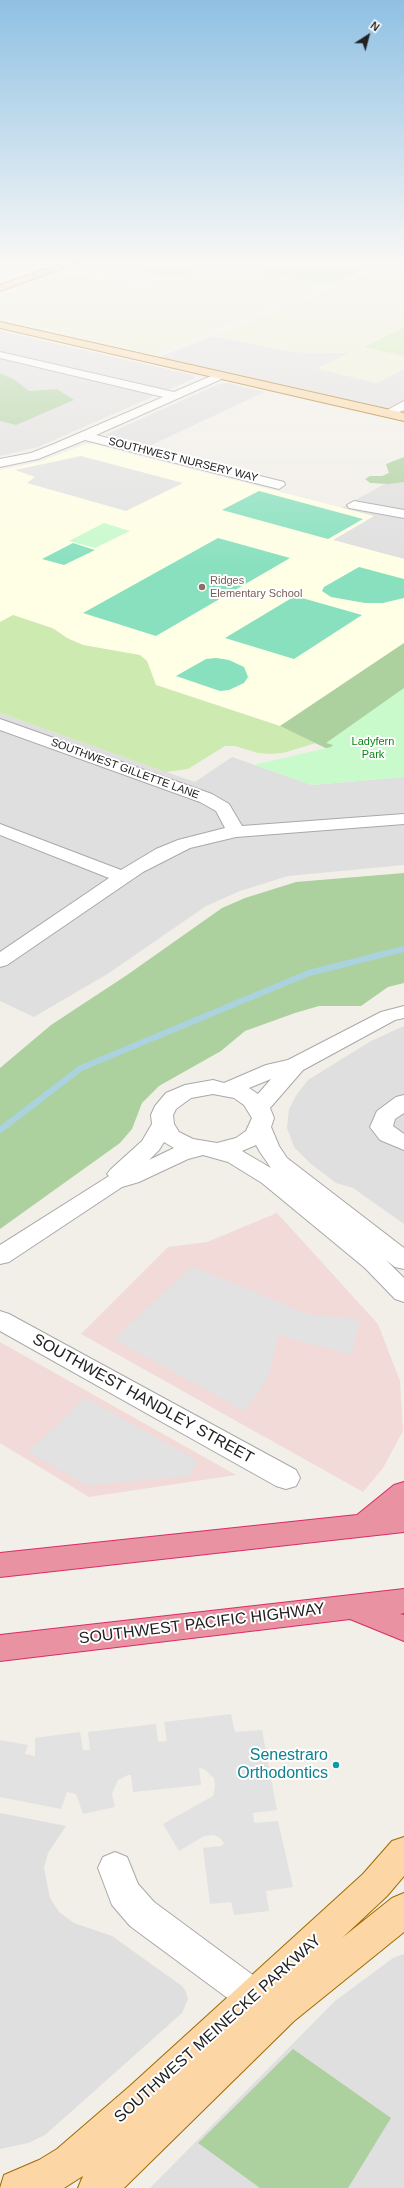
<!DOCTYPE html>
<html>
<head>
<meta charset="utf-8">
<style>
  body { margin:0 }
  #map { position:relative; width:404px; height:2188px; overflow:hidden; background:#f2efe9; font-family:Arial,sans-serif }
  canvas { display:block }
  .north { position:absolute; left:348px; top:16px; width:40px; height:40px; -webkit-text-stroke:3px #fff; paint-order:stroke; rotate:36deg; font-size:11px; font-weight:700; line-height:16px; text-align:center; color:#222 }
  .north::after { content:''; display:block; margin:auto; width:14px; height:18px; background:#222; clip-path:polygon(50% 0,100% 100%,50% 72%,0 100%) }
</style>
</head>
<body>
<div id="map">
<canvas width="404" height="2188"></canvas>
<div class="north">N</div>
</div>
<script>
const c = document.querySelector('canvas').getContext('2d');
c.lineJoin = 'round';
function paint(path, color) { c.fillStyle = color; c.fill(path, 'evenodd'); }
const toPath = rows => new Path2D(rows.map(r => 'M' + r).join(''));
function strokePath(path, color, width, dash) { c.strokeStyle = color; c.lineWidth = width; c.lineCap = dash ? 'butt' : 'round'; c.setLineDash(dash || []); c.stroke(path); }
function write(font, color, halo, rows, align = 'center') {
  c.font = font + ' Arial,sans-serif'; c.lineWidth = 4; c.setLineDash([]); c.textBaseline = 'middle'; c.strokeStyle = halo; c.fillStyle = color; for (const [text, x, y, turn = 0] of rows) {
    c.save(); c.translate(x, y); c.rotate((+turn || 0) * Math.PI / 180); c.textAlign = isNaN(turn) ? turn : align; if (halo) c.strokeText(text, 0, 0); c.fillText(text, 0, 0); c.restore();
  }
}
paint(toPath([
  [0,331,193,375,195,378,38,447,0,456,0,421,16,425,57,389,29,391,15,380,0,373],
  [214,336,293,352,350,353,318,368,377,383,404,369,404,412,156,358],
  [228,383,265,392,149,446,105,435,219,384],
  [390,481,404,481,404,559,332,540,373,516,341,508],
  [0,713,195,782,232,757,312,785,404,777,404,865,288,876,240,891,206,906,109,973,34,1017,0,1001],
  [404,1026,404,1224,353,1188,336,1183,311,1164,294,1147,287,1128,289,1109,297,1094,308,1080,371,1041],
  [0,1813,66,1826,48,1853,44,1868,50,1898,59,1912,74,1923,112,1936,182,1986,186,1992,188,1999,182,2013,45,2135,28,2143,0,2149],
  [404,1954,404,2188,150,2188,335,2001,393,1958]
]), '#e0dfdf');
paint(toPath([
  [277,1213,378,1324,400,1381,403,1431,383,1468,363,1492,81,1334,168,1247,207,1242],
  [0,1342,236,1475,89,1497,0,1443]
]), '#f2dad9');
paint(toPath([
  [86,444,93,444,374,516,333,540,404,559,404,643,280,726,156,685,147,661,139,655,83,645,67,638,55,629,13,615,0,622,0,470,39,462]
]), '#ffffe5');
paint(toPath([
  [395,263,404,263,404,327,364,346,404,356,404,369,377,383,318,369,349,353,293,352,214,336],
  [208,265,222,266,227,265,326,285,154,355,0,318,0,296,21,285,60,272,144,289]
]), '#eef0d5');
paint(toPath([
  [101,263,349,263,371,267,327,285,227,265,222,266,208,265,173,278],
  [404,327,404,356,364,347],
  [13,615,52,628,67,638,83,645,140,655,147,661,156,685,280,726,316,743,283,753,269,754,258,753,235,746,225,746,188,769,166,772,0,713,0,622]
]), '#cdebb0');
paint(toPath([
  [0,373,15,380,29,391,57,389,74,400,16,425,0,421],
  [404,457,404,482,388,484,370,483,365,479,370,476,382,476,389,473,386,464],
  [404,643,404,743,340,755,280,726],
  [404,873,404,983,388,987,361,1006,319,1006,295,1013,245,1031,221,1051,159,1086,142,1103,132,1129,120,1143,0,1229,0,1068,51,1025,127,975,222,908,245,898,296,882],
  [293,2049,391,2118,348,2188,260,2188,198,2143]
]), '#add19e');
paint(toPath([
  [104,523,130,531,95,548,69,541],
  [404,688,404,777,312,785,254,765,331,747,333,745,326,743]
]), '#c8facc');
paint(toPath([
  [259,491,363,519,328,539,222,510],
  [218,538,290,558,156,636,83,613],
  [73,543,95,550,64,565,42,559],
  [359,567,404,579,404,598,383,603,365,603,331,597,322,591,324,587],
  [295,596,362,615,294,659,225,638],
  [216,658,229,660,244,667,248,677,244,683,229,690,220,691,176,676,206,659]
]), '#88e0be');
paint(toPath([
  [81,456,183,483,126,511,27,483,35,477,15,470],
  [192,1266,310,1315,360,1319,352,1355,278,1335,268,1378,245,1411,114,1339],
  [85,1398,198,1461,189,1476,87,1485,28,1452],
  [231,1714,235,1732,262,1730,277,1810,253,1813,254,1823,278,1821,293,1887,266,1891,269,1911,234,1915,231,1902,210,1904,203,1848,221,1846,224,1843,220,1838,214,1835,204,1836,179,1851,163,1824,213,1796,215,1787,214,1778,204,1769,199,1768,201,1785,133,1792,131,1775,128,1775,118,1780,112,1794,115,1807,83,1814,76,1794,67,1792,61,1809,0,1797,0,1740,28,1745,25,1754,35,1756,35,1738,80,1732,83,1750,90,1750,88,1732,156,1724,158,1742,167,1741,164,1722]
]), '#e2e2e2');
strokePath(toPath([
  [0,1130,81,1068,309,973,404,949]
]), '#aad3df', 6);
const minor = toPath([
  [0,352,174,392,218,373,226,373,228,375,226,377,96,435,284,482,285,485,279,489,85,440,38,459,0,467,0,459,31,453,54,444,163,397,0,358,0,352],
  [404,401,404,410,388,417,382,413,404,401],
  [354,501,404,510,404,518,349,508,347,505,354,501],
  [0,719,212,794,229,804,242,826,404,814,404,824,236,837,190,848,143,872,7,965,0,967,0,952,109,878,0,835,0,824,121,870,156,849,178,840,225,828,216,811,200,802,0,730,0,719],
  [404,1006,404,1018,395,1020,303,1070,270,1108,274,1118,271,1127,279,1146,287,1158,404,1248,404,1269,395,1267,386,1260,404,1278,404,1302,395,1299,365,1268,262,1183,228,1162,203,1155,188,1159,139,1182,122,1187,9,1262,0,1264,0,1245,109,1176,107,1174,111,1169,142,1141,152,1124,151,1115,155,1106,166,1093,185,1085,213,1080,224,1083,266,1065,288,1060,381,1012,404,1006],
  [271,1079,258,1094,249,1088,271,1079],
  [213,1094,234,1098,244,1105,252,1118,246,1131,236,1138,217,1143,193,1139,179,1132,174,1124,173,1115,176,1109,191,1098,213,1094],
  [164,1142,174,1148,149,1160,159,1150,164,1142],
  [256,1145,260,1152,271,1168,242,1151,256,1145],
  [404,1095,404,1113,395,1119,393,1126,404,1134,404,1150,380,1140,370,1127,377,1111,396,1097,404,1095],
  [0,1311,9,1314,296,1470,300,1478,296,1486,286,1489,276,1486,0,1331,0,1311],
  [115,1852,127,1857,138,1884,154,1902,265,1984,271,1996,265,2008,253,2013,241,2008,130,1926,112,1905,98,1868,103,1857,115,1852]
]);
const major = toPath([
  [64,263,77,263,0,291,0,285,64,263],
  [0,322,404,413,404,421,0,328,0,322],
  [404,1837,404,1876,387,1896,342,1938,392,1898,404,1893,404,1932,294,2021,124,2188,78,2188,83,2176,64,2188,0,2188,4,2175,39,2160,57,2149,130,2086,363,1874,392,1841,404,1837]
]);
const highway = toPath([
  [404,1482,404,1532,0,1577,0,1553,357,1515,394,1485,404,1482],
  [404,1589,404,1613,400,1614,404,1615,404,1641,350,1619,0,1661,0,1635,404,1589]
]);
strokePath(minor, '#a9a9a9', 2);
strokePath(major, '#a06b00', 2);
strokePath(highway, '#dc2a67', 2);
paint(minor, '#fff');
paint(major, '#fcd6a4');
paint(highway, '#e892a2');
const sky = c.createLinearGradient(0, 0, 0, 569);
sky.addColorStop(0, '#8fc0e4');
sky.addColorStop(0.46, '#f9f8f5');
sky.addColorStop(1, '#f9f8f500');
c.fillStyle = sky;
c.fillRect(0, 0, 404, 569);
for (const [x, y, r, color] of [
  [202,587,4,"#8d6e63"],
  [336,1765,4,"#0f9aa8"]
]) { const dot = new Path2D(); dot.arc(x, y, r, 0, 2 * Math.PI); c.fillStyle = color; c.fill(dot); strokePath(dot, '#fff', 1.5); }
write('11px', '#222', '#fff', [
  ["SOUTHWEST NURSERY WAY",183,460,14],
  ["SOUTHWEST GILLETTE LANE",125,769,20]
]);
write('11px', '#785e54', '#fff', [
  ["Ridges",210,581],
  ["Elementary School",210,594]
], 'left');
write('11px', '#0c8416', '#fff', [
  ["Ladyfern",373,742],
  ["Park",373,755]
]);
write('16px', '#222', '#fff', [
  ["SOUTHWEST HANDLEY STREET",143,1399,29],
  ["SOUTHWEST PACIFIC HIGHWAY",202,1624,-7],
  ["SOUTHWEST MEINECKE PARKWAY",218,2029,-42]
]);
write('16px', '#0d838f', '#fff', [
  ["Senestraro",328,1756],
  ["Orthodontics",328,1774]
], 'right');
</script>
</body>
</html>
